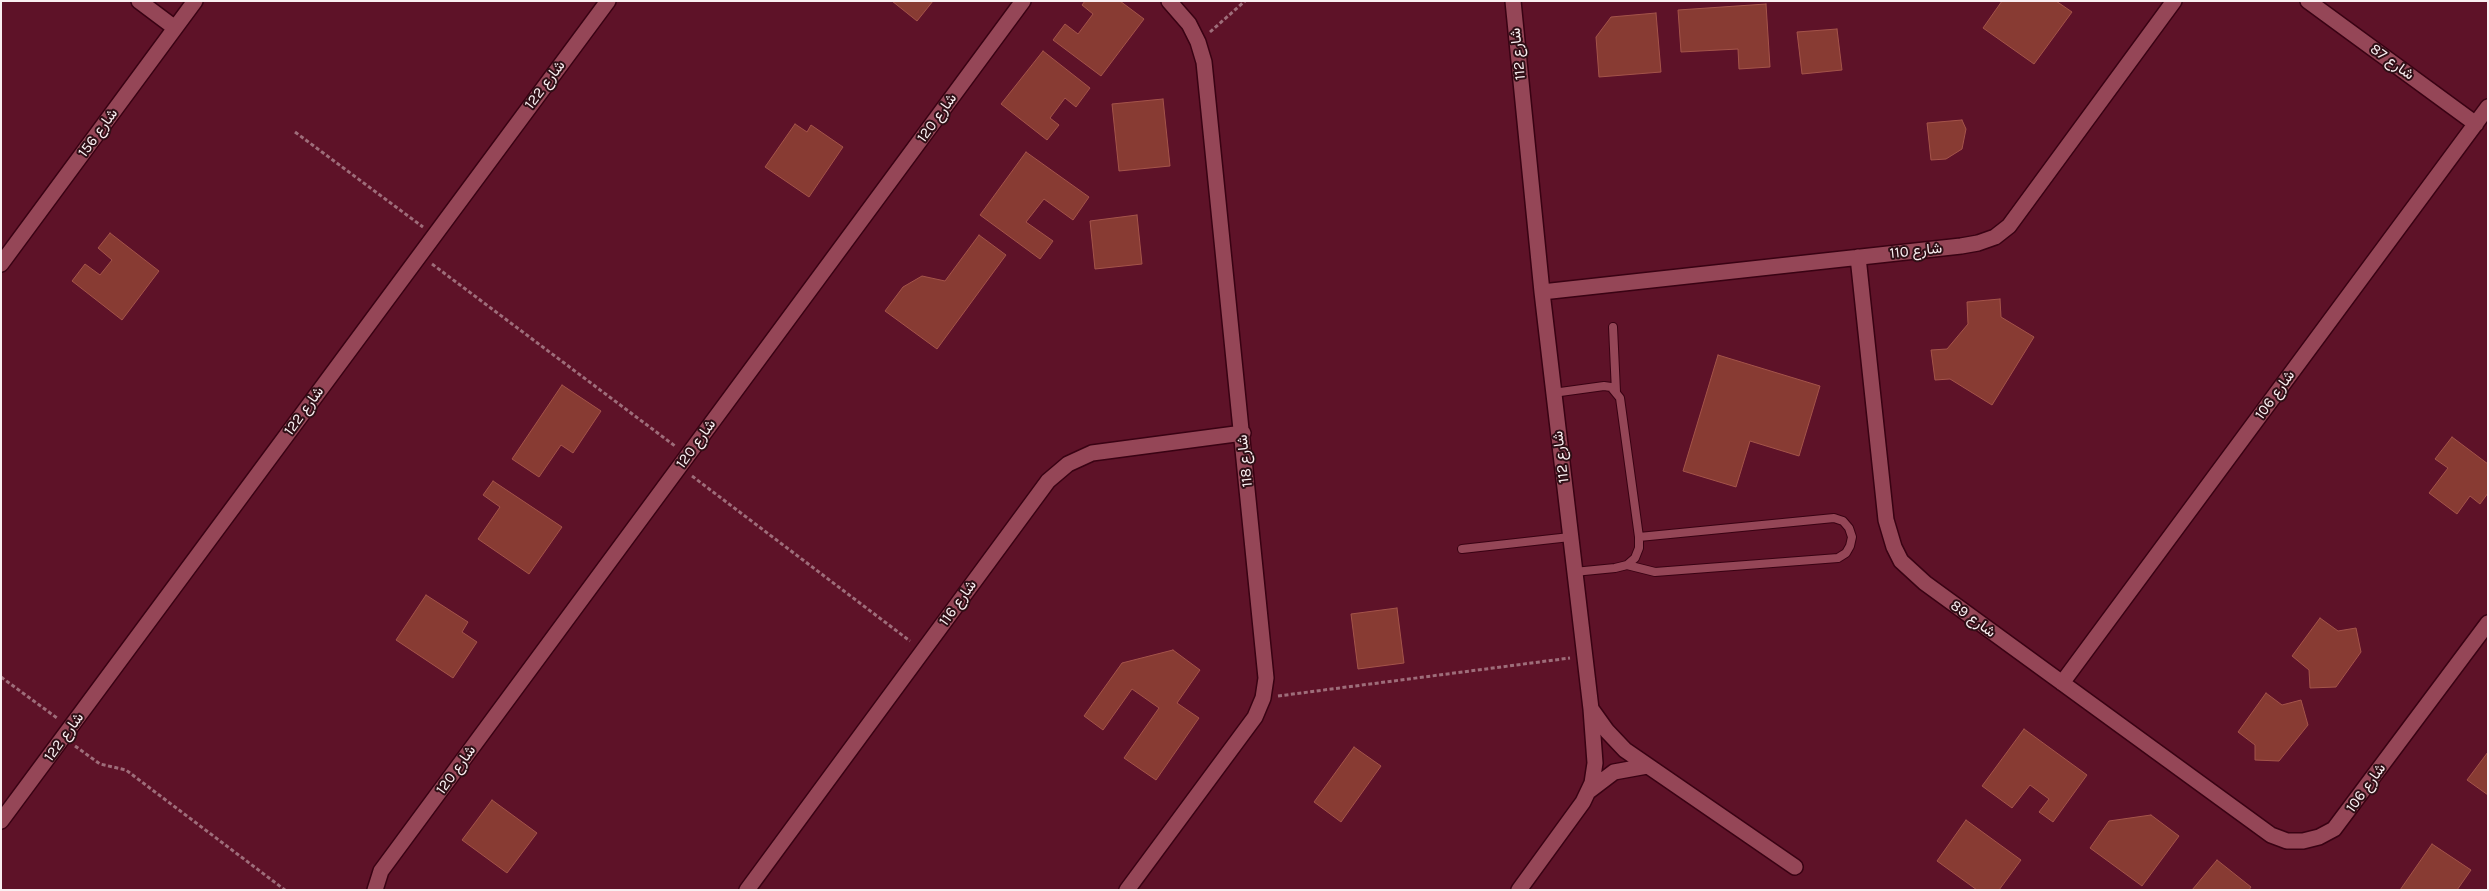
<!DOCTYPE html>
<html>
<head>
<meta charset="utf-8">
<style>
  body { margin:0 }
  #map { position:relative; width:2489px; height:891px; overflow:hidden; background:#5e1228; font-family:Karla,sans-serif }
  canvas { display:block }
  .frame { position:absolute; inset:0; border:2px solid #f9eff1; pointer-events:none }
</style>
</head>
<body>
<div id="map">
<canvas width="2489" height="891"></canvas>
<div class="frame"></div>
</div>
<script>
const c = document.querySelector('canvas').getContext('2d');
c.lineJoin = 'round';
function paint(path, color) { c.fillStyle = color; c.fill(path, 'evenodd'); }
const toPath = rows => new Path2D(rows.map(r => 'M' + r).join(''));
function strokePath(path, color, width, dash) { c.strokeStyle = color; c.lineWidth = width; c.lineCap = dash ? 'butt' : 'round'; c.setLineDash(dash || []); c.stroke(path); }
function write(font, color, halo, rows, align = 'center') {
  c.font = font + ' Karla,Vazirmatn,sans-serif'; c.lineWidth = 4; c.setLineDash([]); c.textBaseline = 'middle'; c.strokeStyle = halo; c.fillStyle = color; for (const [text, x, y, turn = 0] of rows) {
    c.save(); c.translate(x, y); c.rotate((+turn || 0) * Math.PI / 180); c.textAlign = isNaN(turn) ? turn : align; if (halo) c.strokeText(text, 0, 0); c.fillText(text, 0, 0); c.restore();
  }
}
const building = toPath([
  [892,1,933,1,917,21,892,1],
  [1085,1,1120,1,1144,19,1101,76,1053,40,1065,24,1078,34,1093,14,1082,5,1085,1],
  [2002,1,2056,1,2072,12,2034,64,1983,28,2002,1],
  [1766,4,1770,67,1739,69,1738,49,1681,52,1678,10,1766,4],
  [1656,13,1661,72,1599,77,1596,37,1611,17,1656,13],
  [1837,29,1842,70,1802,74,1797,32,1837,29],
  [1043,51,1090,88,1076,107,1065,98,1050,118,1059,125,1047,140,1001,104,1043,51],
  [1163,99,1170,166,1119,171,1112,104,1163,99],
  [1962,120,1966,129,1962,149,1946,159,1931,160,1927,123,1962,120],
  [795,124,807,132,811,125,843,147,809,197,765,167,795,124],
  [1026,152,1089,197,1073,220,1044,199,1026,222,1053,241,1040,259,980,215,1026,152],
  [1137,215,1142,264,1095,269,1090,221,1137,215],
  [110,233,159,271,122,320,72,281,85,264,100,275,112,260,98,248,110,233],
  [979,235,1006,255,937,349,885,311,903,287,922,276,945,281,979,235],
  [2000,299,2001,317,2034,337,1992,405,1950,379,1935,380,1931,350,1947,349,1968,324,1967,302,2000,299],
  [1718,355,1820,386,1799,456,1750,441,1736,487,1683,471,1718,355],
  [562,385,601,411,573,453,561,445,539,477,512,459,562,385],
  [2452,437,2488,464,2488,493,2480,504,2470,496,2457,514,2429,493,2448,468,2435,459,2452,437],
  [493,481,562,527,529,574,478,539,500,507,483,495,493,481],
  [426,595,468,622,462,632,477,642,453,678,396,640,426,595],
  [1397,608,1404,663,1358,669,1351,614,1397,608],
  [2320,618,2338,631,2356,628,2361,652,2336,687,2310,688,2309,670,2292,656,2320,618],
  [1173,650,1200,670,1177,703,1199,718,1156,780,1124,758,1159,708,1132,689,1103,730,1084,716,1122,663,1173,650],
  [2266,693,2282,705,2301,700,2308,725,2279,761,2255,760,2255,745,2238,732,2266,693],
  [2024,729,2087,775,2053,822,2039,812,2049,799,2030,785,2012,808,1982,786,2024,729],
  [1354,747,1381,766,1341,822,1314,802,1354,747],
  [2488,752,2488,795,2467,780,2488,752],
  [492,800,537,833,507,873,462,840,492,800],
  [2151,815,2179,836,2142,886,2090,848,2109,821,2151,815],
  [1966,820,2021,860,1999,890,1977,890,1937,861,1966,820],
  [2432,844,2471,870,2457,890,2400,890,2432,844],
  [2217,860,2251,887,2249,890,2192,890,2217,860]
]);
paint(building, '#883b33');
strokePath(building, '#a4544a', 1);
const lane = toPath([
  [1613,327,1616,392],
  [1553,393,1604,386,1611,387,1620,398,1639,537,1639,548,1635,558,1627,565,1615,568,1574,572],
  [1462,549,1570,537],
  [1627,565,1655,572,1838,558,1846,553,1850,546,1852,537,1849,528,1843,521,1834,518,1639,537]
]);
const street = toPath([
  [139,1,175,28],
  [1513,1,1542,292,1591,709,1595,763,1592,783,1583,802,1519,890],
  [2308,1,2476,124],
  [1858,257,1886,520,1894,547,1901,561,1925,583,2271,835,2287,841,2303,841,2319,837,2334,829,2488,623],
  [1,264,195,1],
  [1542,292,1961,246,1978,243,1995,237,2009,226,2174,1],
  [2062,683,2488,107],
  [1592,710,1607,731,1625,750,1795,867],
  [1589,791,1614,772,1647,766],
  [1,821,608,1],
  [375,890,381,871,1023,1],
  [747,890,1048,481,1068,464,1092,453,1243,433],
  [1127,890,1255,717,1263,698,1266,678,1204,62,1198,42,1189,24,1169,1]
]);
strokePath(lane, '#390213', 10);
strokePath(street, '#390213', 18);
strokePath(toPath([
  [1210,32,1245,1],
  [295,132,423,227],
  [432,264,675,446],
  [692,476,910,641],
  [1,677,57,718],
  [1278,696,1570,658],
  [75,746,100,764,126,770,285,890]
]), '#9e6d7a', 3, [4, 2.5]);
strokePath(lane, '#954657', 8);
strokePath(street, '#954657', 15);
write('15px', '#f9eff1', '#2f0f16', [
  ["شارع 112",1518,54,-96],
  ["شارع 87",2392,62,36],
  ["شارع 122",545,85,-53],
  ["شارع 120",937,118,-54],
  ["شارع 156",98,133,-54],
  ["شارع 110",1916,251,-6],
  ["شارع 106",2275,395,-54],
  ["شارع 122",304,411,-54],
  ["شارع 120",696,444,-54],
  ["شارع 112",1561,457,-97],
  ["شارع 118",1245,461,-96],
  ["شارع 116",958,603,-54],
  ["شارع 89",1973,619,36],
  ["شارع 122",64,737,-54],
  ["شارع 120",456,770,-54],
  ["شارع 106",2366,788,-54]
]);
</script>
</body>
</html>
